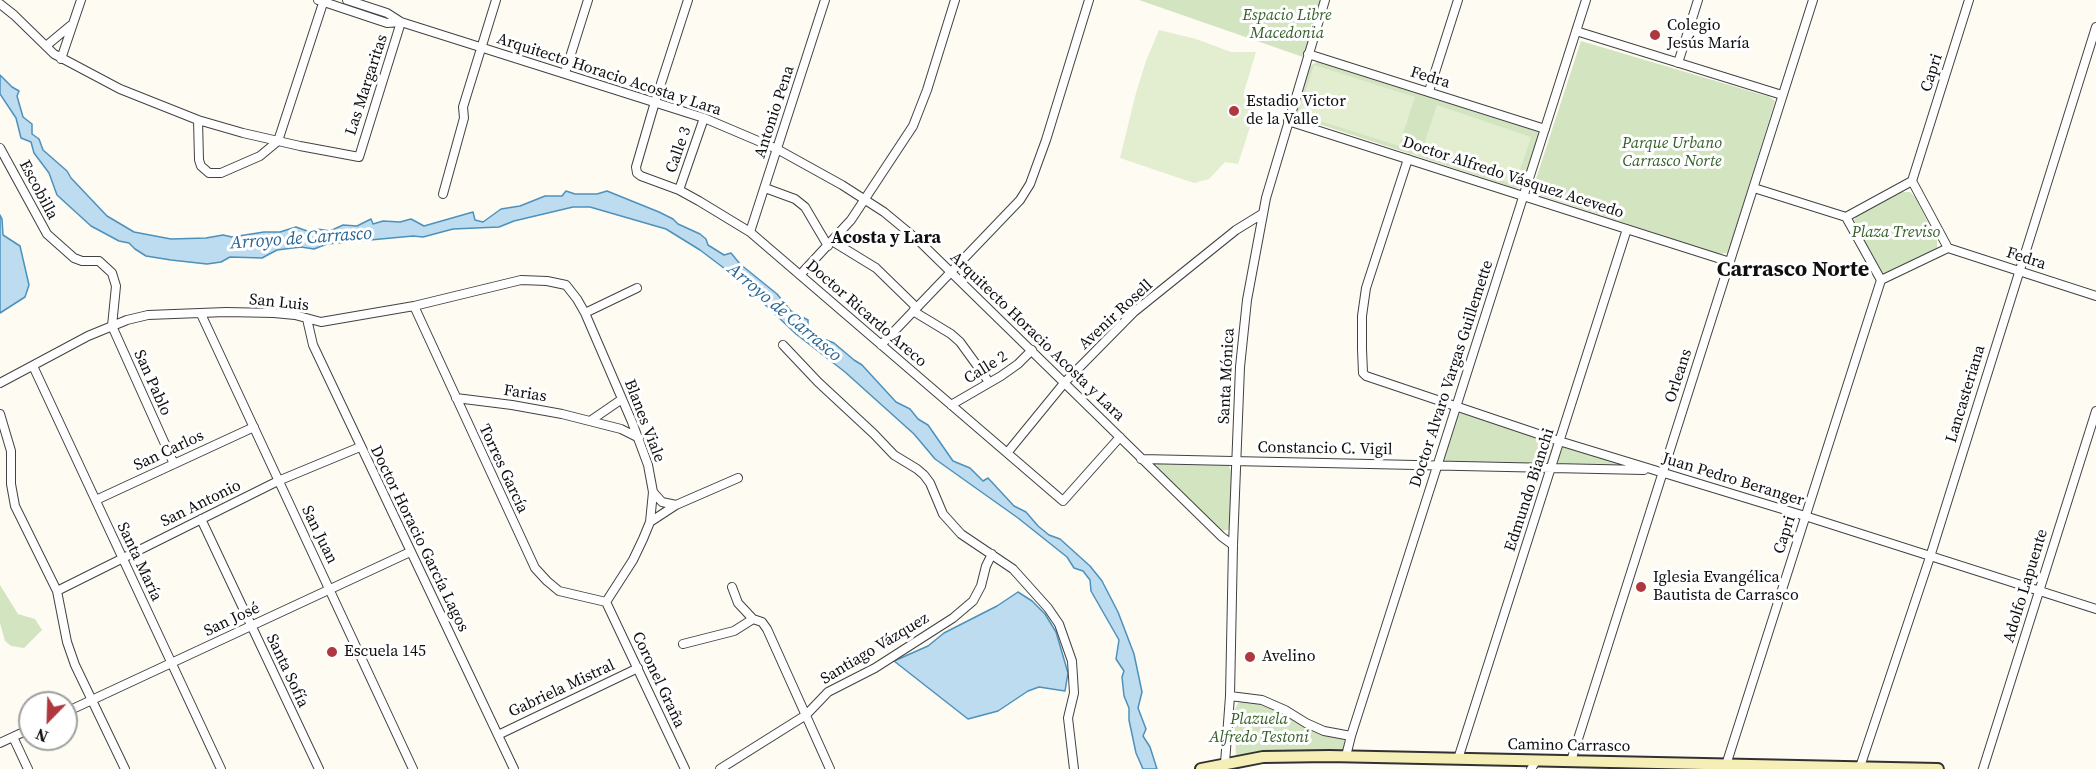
<!DOCTYPE html>
<html>
<head>
<meta charset="utf-8">
<style>
  body { margin:0 }
  #map { position:relative; width:2096px; height:769px; overflow:hidden; background:#fdfbf2; font-family:"Source Serif 4",serif }
  canvas { display:block }
  .north { position:absolute; left:18px; top:691px; width:60px; height:60px; box-sizing:border-box; background:#fff; border:2px solid #9f9f9f; border-radius:50%; rotate:203deg; font-size:16px; font-weight:700; line-height:24px; text-align:center; color:#0f0f0f }
  .north::after { content:''; display:block; margin:auto; width:21px; height:27px; background:#ae383e; clip-path:polygon(50% 0,100% 100%,50% 72%,0 100%) }
</style>
</head>
<body>
<div id="map">
<canvas width="2096" height="769"></canvas>
<div class="north">N</div>
</div>
<script>
const c = document.querySelector('canvas').getContext('2d');
c.lineJoin = 'round';
function paint(path, color) { c.fillStyle = color; c.fill(path, 'evenodd'); }
const toPath = rows => new Path2D(rows.map(r => 'M' + r).join(''));
function strokePath(path, color, width, dash) { c.strokeStyle = color; c.lineWidth = width; c.lineCap = dash ? 'butt' : 'round'; c.setLineDash(dash || []); c.stroke(path); }
function write(font, color, halo, rows, align = 'center') {
  c.font = font + ' "Source Serif 4",serif'; c.lineWidth = 6; c.setLineDash([]); c.textBaseline = 'middle'; c.strokeStyle = halo; c.fillStyle = color; for (const [text, x, y, turn = 0] of rows) {
    c.save(); c.translate(x, y); c.rotate((+turn || 0) * Math.PI / 180); c.textAlign = isNaN(turn) ? turn : align; if (halo) c.strokeText(text, 0, 0); c.fillText(text, 0, 0); c.restore();
  }
}
paint(toPath([
  [1139,0,1322,0,1303,57],
  [1581,41,1770,97,1775,101,1728,253,1719,254,1533,193,1532,191],
  [1317,62,1538,132,1540,135,1523,188,1515,188,1297,117,1295,111,1310,66],
  [1902,192,1910,192,1915,197,1937,240,1937,248,1892,272,1884,274,1878,271,1854,220,1857,216],
  [1461,413,1554,442,1549,464,1448,462,1444,461,1443,459,1456,417],
  [1563,445,1567,446,1625,466,1559,465,1558,460],
  [1160,462,1226,464,1229,466,1232,475,1231,525,1228,530,1219,531,1157,470,1156,467],
  [0,585,18,614,35,619,42,630,24,648,11,646,5,641,0,623],
  [1243,701,1266,705,1315,731,1345,738,1343,750,1262,753,1236,758,1234,711,1238,703]
]), '#d3e4c0');
paint(toPath([
  [1159,30,1196,39,1231,52,1256,52,1244,92,1260,96,1238,164,1225,162,1209,179,1194,183,1120,158,1136,93,1146,61],
  [1314,65,1415,97,1399,146,1298,114],
  [1437,105,1531,137,1515,185,1421,153]
]), '#e3edd0');
const water = toPath([
  [0,75,12,87,19,91,17,96,23,117,32,124,32,134,39,139,43,150,67,171,71,178,107,216,134,232,171,239,206,238,223,235,232,237,264,232,280,232,296,227,307,231,317,229,330,231,343,225,357,226,371,219,373,224,383,221,400,222,411,219,424,226,473,212,475,220,483,222,501,209,520,206,545,196,562,196,566,191,575,194,597,194,607,191,659,212,673,219,678,224,700,234,706,239,708,245,724,255,731,253,740,264,777,294,791,311,808,320,808,328,816,336,834,343,854,360,862,365,896,402,910,409,918,419,928,425,953,461,970,468,983,481,988,478,1014,506,1026,512,1038,526,1049,535,1060,539,1090,566,1102,581,1118,612,1134,654,1142,692,1138,708,1146,729,1143,736,1150,747,1157,769,1143,769,1136,753,1129,720,1129,708,1124,696,1122,677,1124,671,1116,659,1119,640,1091,591,1090,580,1083,571,1074,568,1067,557,1018,518,935,459,914,434,845,372,796,334,737,278,700,250,666,229,590,207,573,207,514,221,499,227,453,229,423,237,413,236,327,244,314,249,301,247,277,250,262,258,230,257,221,262,207,264,171,260,146,256,135,249,129,243,119,241,91,226,57,195,49,173,34,153,31,142,21,138,16,118,0,94,0,75],
  [0,215,2,219,3,235,20,246,29,285,25,297,0,313,0,215],
  [1018,592,1032,601,1045,614,1056,632,1068,673,1065,691,1039,687,1028,691,998,711,968,719,894,661,928,646,944,633,997,606,1018,592]
]);
paint(water, '#bddcef');
strokePath(water, '#4d91bd', 1.5);
const minor = toPath([
  [318,0,387,23,401,22],
  [347,0,387,13,401,22,704,118,777,149,842,185,884,212,919,241,1222,537,1233,545],
  [688,0,655,102,636,167,637,173,641,176,679,190,699,201,750,232,1063,501,1120,437],
  [0,4,14,15,54,54,120,89,198,120,243,133,300,146,359,157,401,22],
  [1576,31,1782,95],
  [46,46,70,26],
  [1308,54,1545,129],
  [61,59,81,0],
  [1678,63,1698,0],
  [565,73,588,0],
  [1429,91,1458,0],
  [198,120,199,160,201,166,209,173,221,173,260,156,278,141,324,0],
  [1288,121,1730,262],
  [0,148,47,234,74,258,82,261,99,261,112,273,116,286,112,326,174,464],
  [1408,159,1366,288,1362,316,1362,349,1363,373,1366,376,1559,441,1805,516,2096,609],
  [765,188,795,199,805,207,828,246],
  [1754,188,1846,217,1912,181],
  [679,190,704,118],
  [443,194,464,118,463,107,496,0],
  [1846,217,1881,280,1948,248,1912,181,1969,0],
  [750,232,825,0],
  [832,241,876,268,916,307],
  [1948,248,2096,296],
  [800,275,851,220,913,126,927,90,955,0],
  [414,306,535,568,547,581,559,591,606,602],
  [913,311,951,334,960,342,989,382],
  [585,313,637,288],
  [201,314,413,769],
  [307,319,313,345,514,769],
  [783,345,818,382,874,434,894,455,917,469,924,475,930,483,943,514,961,534,1013,569,1048,608,1059,624,1072,661,1074,693,1068,718,1074,769],
  [881,345,1020,200,1030,184,1046,140,1089,0],
  [33,366,221,769],
  [0,383,88,336,127,320,148,315,226,312,274,313,295,315,321,322,414,306,521,280,547,281,566,285,577,299,585,313,632,422,648,465,653,492,650,522,643,539,633,560,606,602],
  [456,398,512,405,562,414,621,429,639,438],
  [951,405,1001,376,1018,364,1032,350],
  [0,414,11,451,11,484,15,506,57,591,67,642,75,665,125,769],
  [590,421,622,399],
  [1007,453,1065,382,1134,312,1236,230,1262,214],
  [1141,459,1644,470],
  [653,492,662,502,676,505],
  [96,500,254,427],
  [201,519,319,769],
  [650,522,676,505,738,478],
  [732,587,738,603,753,619,762,622,767,629,830,769],
  [57,591,278,481,360,447],
  [606,602,685,769],
  [683,644,734,631,753,619],
  [1230,696,1262,700,1285,710,1306,723,1324,731,1351,736],
  [66,712,410,552],
  [498,735,638,668],
  [13,737,28,769],
  [0,743,30,729],
  [1346,756,1351,736,1586,0],
  [1458,759,1627,229],
  [1571,761,1813,0],
  [1225,763,1230,696,1233,545,1240,367,1247,300,1266,198,1325,0],
  [1726,765,1881,280],
  [1860,767,1930,557,2096,27],
  [720,769,806,715,828,692,875,668,953,618,973,601,981,586,986,566,992,554],
  [1531,769,1536,761],
  [1983,769,2096,411]
]);
const secondary = toPath([
  [1201,769,1263,757,1329,756,1938,769]
]);
strokePath(minor, '#424242', 10);
strokePath(secondary, '#313131', 14);
strokePath(minor, '#fff', 8);
strokePath(secondary, '#f5eeb6', 10);
for (const [x, y, r, color] of [
  [1655,35,6,"#ae383e"],
  [1234,111,6,"#ae383e"],
  [1641,587,6,"#ae383e"],
  [332,652,6,"#ae383e"],
  [1250,657,6,"#ae383e"]
]) { const dot = new Path2D(); dot.arc(x, y, r, 0, 2 * Math.PI); c.fillStyle = color; c.fill(dot); strokePath(dot, '#fff', 2); }
write('italic 16px', '#335f27', '#fff', [
  ["Espacio Libre",1287,16],
  ["Macedonia",1287,34],
  ["Parque Urbano",1672,144],
  ["Carrasco Norte",1672,162],
  ["Plaza Treviso",1896,233],
  ["Plazuela",1259,720],
  ["Alfredo Testoni",1259,738]
]);
write('16px', '#0f0f0f', '#fff', [
  ["Colegio",1667,26],
  ["Jesús María",1667,44],
  ["Estadio Victor",1246,102],
  ["de la Valle",1246,120],
  ["Iglesia Evangélica",1653,578],
  ["Bautista de Carrasco",1653,596],
  ["Escuela 145",344,652],
  ["Avelino",1262,657]
], 'left');
write('16px', '#0f0f0f', '#fff', [
  ["Capri",1932,73,-72],
  ["Arquitecto Horacio Acosta y Lara",609,75,18],
  ["Fedra",1430,78,17],
  ["Las Margaritas",367,85,-72],
  ["Antonio Pena",775,112,-72],
  ["Calle 3",679,150,-71],
  ["Doctor Alfredo Vásquez Acevedo",1513,178,18],
  ["Escobilla",38,190,62],
  ["Fedra",2026,259,18],
  ["San Luis",279,303,6],
  ["Doctor Ricardo Areco",866,314,41],
  ["Avenir Rosell",1116,315,-43],
  ["Arquitecto Horacio Acosta y Lara",1037,337,44],
  ["Calle 2",986,368,-32],
  ["Doctor Alvaro Vargas Guillemette",1452,374,-72],
  ["Santa Mónica",1227,376,-87],
  ["Orleans",1679,376,-72],
  ["San Pablo",152,383,66],
  ["Farias",525,394,9],
  ["Lancasteriana",1966,394,-73],
  ["Blanes Viale",644,421,69],
  ["Constancio C. Vigil",1325,449,1],
  ["San Carlos",169,451,-25],
  ["Torres García",503,469,65],
  ["Juan Pedro Beranger",1733,480,17],
  ["Edmundo Bianchi",1530,490,-72],
  ["San Antonio",201,504,-26],
  ["San Juan",319,535,64],
  ["Capri",1785,535,-72],
  ["Doctor Horacio García Lagos",419,539,64],
  ["Santa María",139,562,65],
  ["Adolfo Lapuente",2026,586,-73],
  ["San José",232,620,-25],
  ["Santiago Vázquez",875,649,-31],
  ["Santa Sofía",287,671,65],
  ["Coronel Graña",658,680,65],
  ["Gabriela Mistral",562,689,-25],
  ["Camino Carrasco",1569,746,1]
]);
write('bold 18px', '#0f0f0f', '#fff', [
  ["Acosta y Lara",886,238]
]);
write('italic 18px', '#276492', '#fff', [
  ["Arroyo de Carrasco",301,239,-4],
  ["Arroyo de Carrasco",784,313,40]
]);
write('bold 22px', '#0f0f0f', '#fff', [
  ["Carrasco Norte",1793,270]
]);
</script>
</body>
</html>
